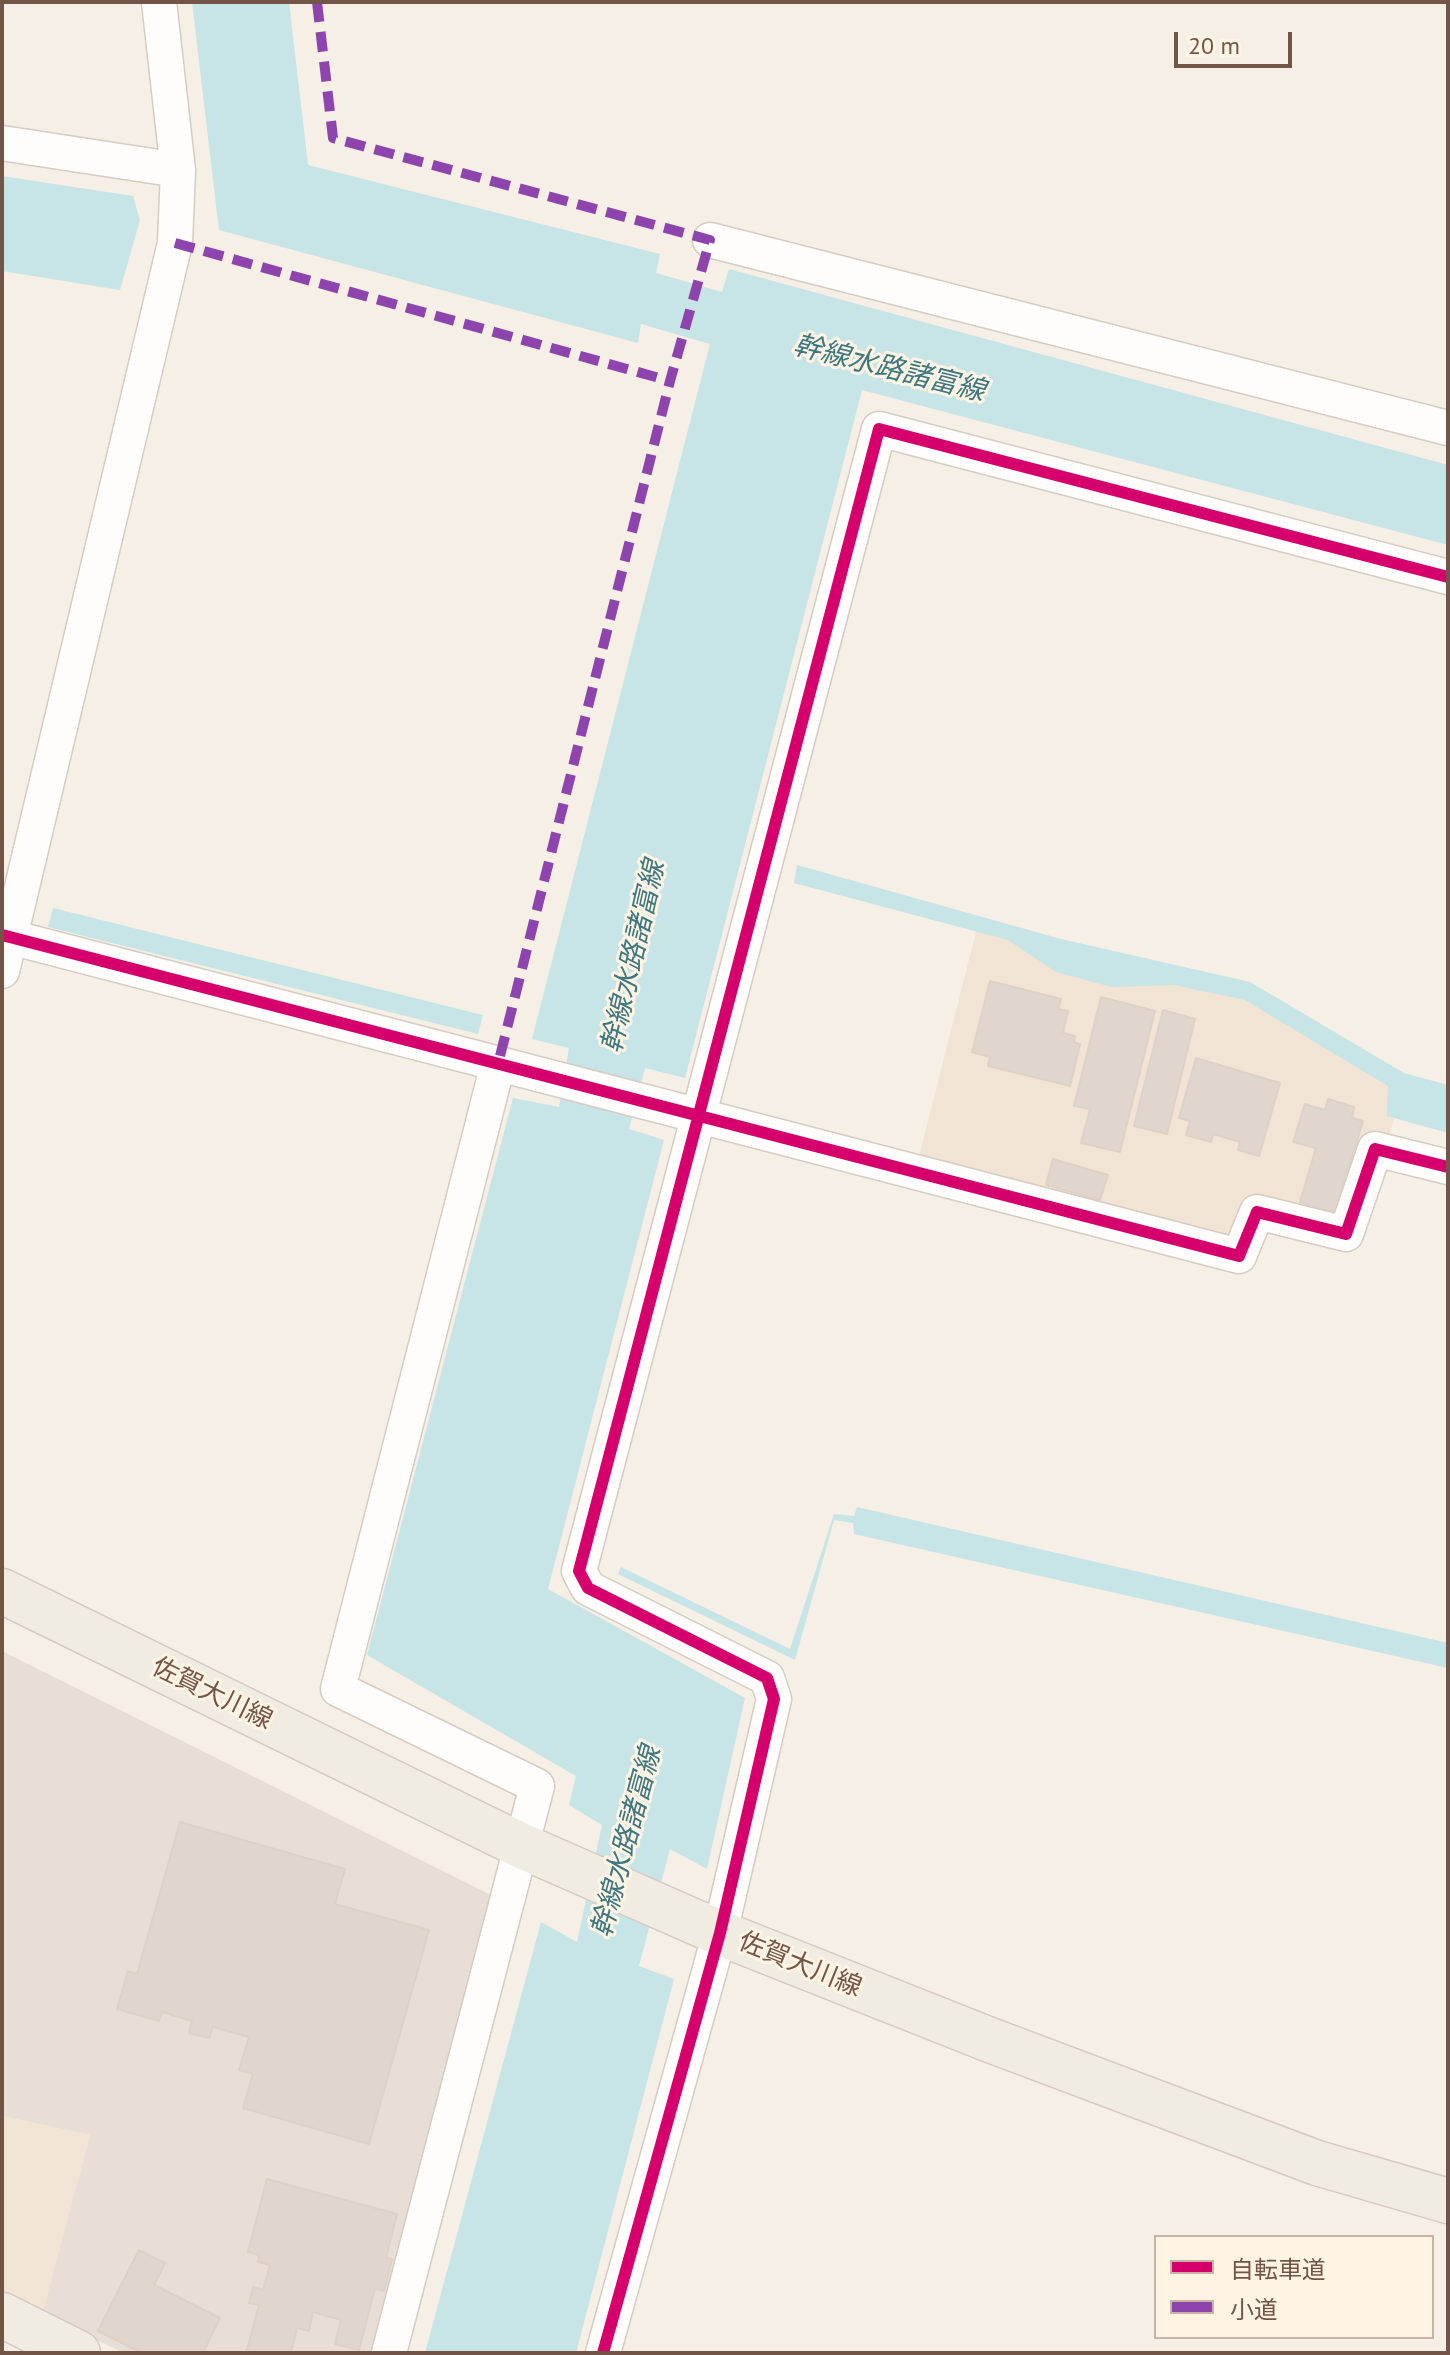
<!DOCTYPE html>
<html>
<head>
<meta charset="utf-8">
<style>
  body { margin:0 }
  #map { position:relative; width:1450px; height:2355px; overflow:hidden; background:#f5efe5; font-family:"PT Sans","Noto Sans JP",sans-serif }
  canvas { display:block }
  .frame { position:absolute; inset:0; border:4px solid #725546; pointer-events:none }
  .legend { position:absolute; left:1154px; top:2235px; width:280px; height:104px; box-sizing:border-box; background:#fff4e4; border:2px solid #c7b4a5; margin:0; padding:10px 14px; list-style:none; font-size:24px; color:#725546 }
  .legend li { display:flex; align-items:center; gap:16px; height:40px }
  .legend b { width:40px; border:2px solid #c7b4a5 }
  .scale { position:absolute; left:1174px; top:32px; width:118px; height:36px; box-sizing:border-box; border:4px solid #725546; border-top:0; padding-left:10px; font-size:24px; line-height:28px; white-space:nowrap; color:#725546; -webkit-text-stroke:6px #fff4e4; paint-order:stroke }
</style>
</head>
<body>
<div id="map">
<canvas width="1450" height="2355"></canvas>
<div class="frame"></div>
<ul class="legend">
<li><b style="height:10px;background:#d6006c"></b>自転車道</li>
<li><b style="height:10px;background:#8e44ad"></b>小道</li>
</ul>
<div class="scale">20 m</div>
</div>
<script>
const c = document.querySelector('canvas').getContext('2d');
c.lineJoin = 'round';
function paint(path, color) { c.fillStyle = color; c.fill(path, 'evenodd'); }
const toPath = rows => new Path2D(rows.map(r => 'M' + r).join(''));
function strokePath(path, color, width, dash) { c.strokeStyle = color; c.lineWidth = width; c.lineCap = dash ? 'butt' : 'round'; c.setLineDash(dash || []); c.stroke(path); }
function write(font, color, halo, rows, align = 'center') {
  c.font = font + ' "PT Sans","Noto Sans JP",sans-serif'; c.lineWidth = 6; c.setLineDash([]); c.textBaseline = 'middle'; c.strokeStyle = halo; c.fillStyle = color; for (const [text, x, y, turn = 0] of rows) {
    c.save(); c.translate(x, y); c.rotate((+turn || 0) * Math.PI / 180); c.textAlign = isNaN(turn) ? turn : align; if (halo) c.strokeText(text, 0, 0); c.fillText(text, 0, 0); c.restore();
  }
}
paint(toPath([
  [978,924,1252,993,1402,1087,1382,1165,1351,1249,1263,1225,1247,1267,913,1180],
  [2,2116,90,2135,42,2314,2,2293]
]), '#f1e4d4');
paint(toPath([
  [2,1651,495,1897,376,2353,124,2353,42,2314,90,2135,2,2116]
]), '#e8ded6');
paint(toPath([
  [192,2,289,2,308,165,660,254,656,273,722,292,729,269,1448,465,1448,545,862,390,685,1078,645,1068,629,1129,664,1140,548,1589,745,1698,707,1869,670,1849,639,1966,674,1979,576,2353,425,2353,541,1922,577,1942,602,1825,569,1805,576,1776,367,1655,513,1098,559,1107,569,1048,532,1039,710,344,641,324,638,343,219,230],
  [2,176,133,196,140,220,120,290,2,271],
  [797,865,1061,939,1250,982,1404,1073,1448,1085,1448,1133,1387,1116,1388,1086,1245,1000,1174,985,1112,987,1056,972,1008,940,794,883],
  [53,908,483,1015,478,1034,48,927],
  [857,1507,1448,1643,1448,1668,854,1534,853,1523,834,1520,795,1660,618,1574,621,1567,790,1649,834,1514,854,1516]
]), '#c7e4e6');
const building = toPath([
  [990,981,1061,999,1058,1009,1068,1011,1063,1033,1075,1036,1074,1042,1080,1044,1070,1086,988,1066,990,1057,972,1052,990,981],
  [1101,997,1155,1011,1120,1152,1081,1143,1090,1109,1074,1106,1101,997],
  [1163,1010,1195,1019,1167,1134,1134,1126,1163,1010],
  [1196,1058,1280,1083,1259,1156,1238,1150,1240,1142,1213,1134,1211,1142,1186,1135,1190,1121,1179,1118,1196,1058],
  [1328,1099,1354,1107,1352,1118,1363,1121,1335,1213,1300,1202,1316,1148,1293,1142,1305,1104,1325,1110,1328,1099],
  [1053,1159,1108,1175,1100,1200,1046,1185,1053,1159],
  [180,1822,345,1869,335,1904,429,1930,369,2144,243,2108,253,2074,239,2070,249,2037,213,2027,209,2038,189,2033,192,2021,162,2012,159,2021,117,2009,128,1971,137,1974,180,1822],
  [267,2179,397,2214,386,2258,392,2259,384,2291,375,2288,359,2350,335,2344,341,2320,313,2312,309,2331,297,2328,291,2353,246,2353,259,2305,249,2303,253,2287,263,2290,270,2265,258,2262,259,2255,248,2252,267,2179],
  [139,2250,165,2263,154,2285,220,2318,203,2353,142,2353,98,2331,139,2250]
]);
paint(building, '#e1d6cd');
strokePath(building, '#ded1c7', 2);
const street = toPath([
  [2,143,178,170],
  [710,240,1448,428],
  [2,935,1239,1256,1257,1212,1346,1234,1375,1149,1448,1167],
  [2,971,175,243,178,170,159,2],
  [389,2353,537,1786,338,1689,498,1064],
  [603,2353,720,1933,774,1699,767,1678,588,1588,579,1571,879,429,1448,577]
]);
const primary = toPath([
  [2,1591,522,1846,720,1933,990,2040,1317,2163,1448,2201],
  [2,2315,78,2353]
]);
strokePath(street, '#d6ccc3', 37);
strokePath(primary, '#d4cac3', 47);
strokePath(street, '#fefdfb', 34);
strokePath(primary, '#f1ece2', 44);
strokePath(toPath([
  [317,2,333,138,710,240,670,381,498,1064],
  [175,243,670,381]
]), '#8e44ad', 10, [20, 10]);
strokePath(toPath([
  [2,935,1239,1256,1257,1212,1346,1234,1375,1149,1448,1167],
  [603,2353,720,1933,774,1699,767,1678,588,1588,579,1571,879,429,1448,577]
]), '#d6006c', 12);
write('26px', '#725546', '#fff4e4', [
  ["佐賀大川線",212,1694,26],
  ["佐賀大川線",800,1965,22]
]);
write('italic 28px', '#3d7780', '#fff4e4', [
  ["幹線水路諸富線",889,369,14],
  ["幹線水路諸富線",634,957,-77],
  ["幹線水路諸富線",627,1842,-75]
]);
</script>
</body>
</html>
